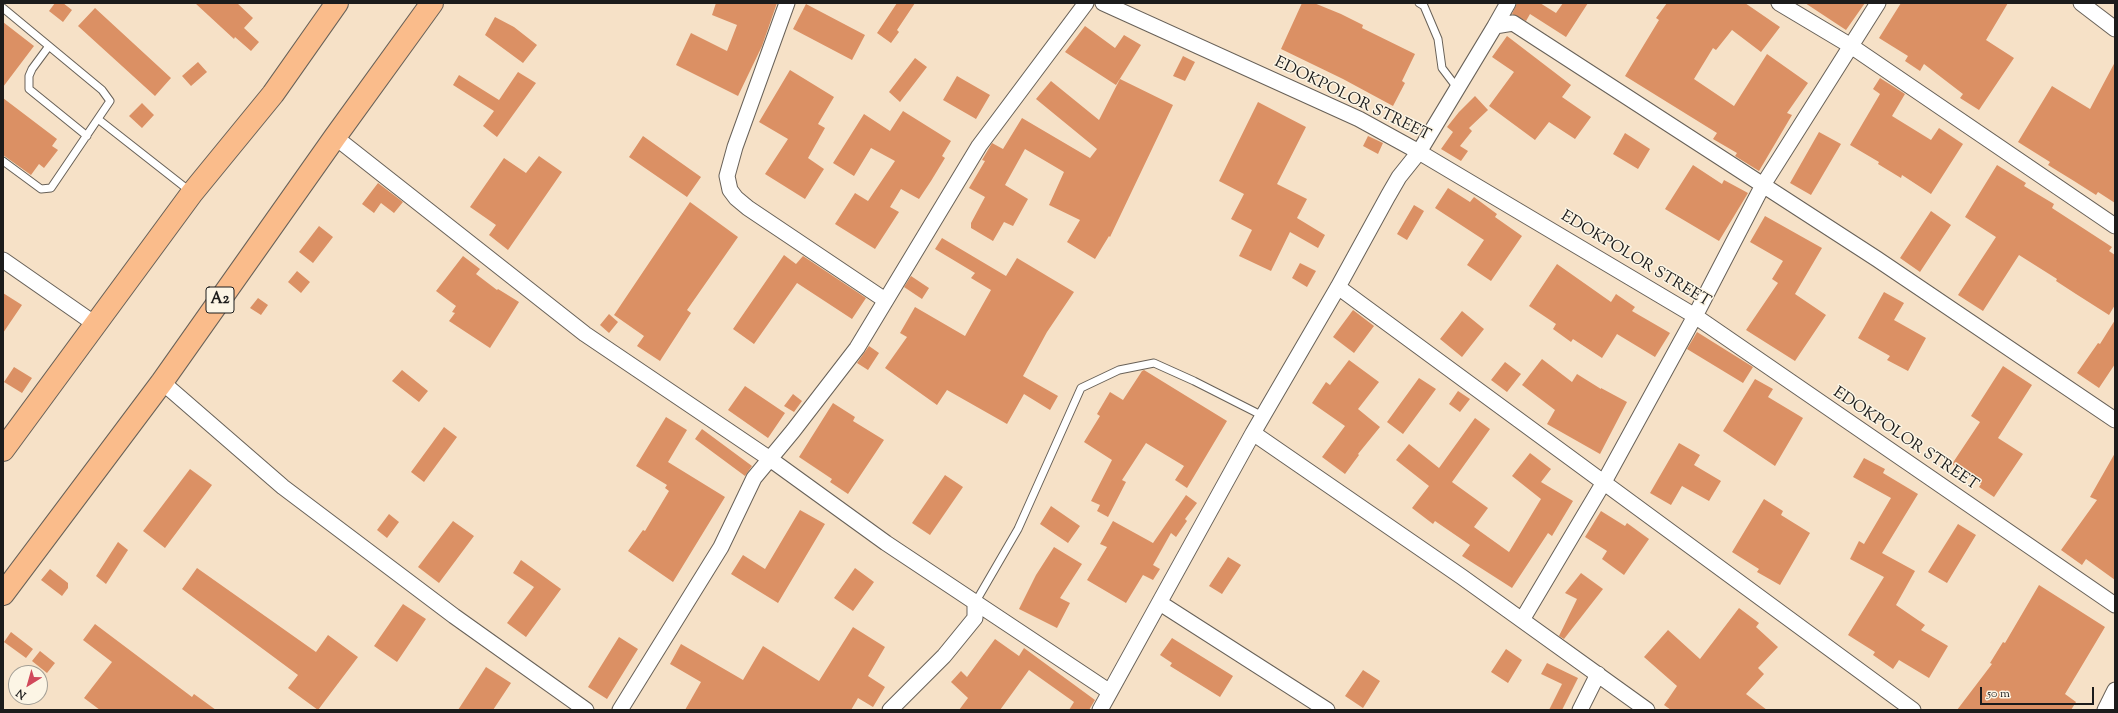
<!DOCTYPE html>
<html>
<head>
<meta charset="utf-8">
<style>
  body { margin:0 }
  #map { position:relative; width:2118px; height:713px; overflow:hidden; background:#f6e1c7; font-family:"Sorts Mill Goudy",serif }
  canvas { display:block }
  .frame { position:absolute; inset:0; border:4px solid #1c1c1c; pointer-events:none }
  .north { position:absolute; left:8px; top:665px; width:40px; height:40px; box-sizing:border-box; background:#fcf5e5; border:1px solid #a29e95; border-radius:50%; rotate:217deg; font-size:11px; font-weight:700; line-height:16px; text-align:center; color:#1c1c1c }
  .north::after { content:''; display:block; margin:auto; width:14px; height:18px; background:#d1495b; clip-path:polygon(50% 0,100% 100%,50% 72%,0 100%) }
  .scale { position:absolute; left:1980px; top:687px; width:114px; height:18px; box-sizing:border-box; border:2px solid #1c1c1c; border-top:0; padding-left:5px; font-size:12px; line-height:14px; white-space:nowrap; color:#1c1c1c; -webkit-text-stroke:3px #fcf5e5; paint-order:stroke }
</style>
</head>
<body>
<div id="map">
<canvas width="2118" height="713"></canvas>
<div class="frame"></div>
<div class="north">N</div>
<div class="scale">50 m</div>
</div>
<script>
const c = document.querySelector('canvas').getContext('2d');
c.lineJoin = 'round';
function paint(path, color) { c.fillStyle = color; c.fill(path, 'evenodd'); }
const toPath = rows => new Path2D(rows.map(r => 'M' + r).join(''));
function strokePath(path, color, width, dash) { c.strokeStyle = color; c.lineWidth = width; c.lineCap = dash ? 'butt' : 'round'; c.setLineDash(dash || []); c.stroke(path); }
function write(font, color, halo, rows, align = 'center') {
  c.font = font + ' "Sorts Mill Goudy",serif'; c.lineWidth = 3; c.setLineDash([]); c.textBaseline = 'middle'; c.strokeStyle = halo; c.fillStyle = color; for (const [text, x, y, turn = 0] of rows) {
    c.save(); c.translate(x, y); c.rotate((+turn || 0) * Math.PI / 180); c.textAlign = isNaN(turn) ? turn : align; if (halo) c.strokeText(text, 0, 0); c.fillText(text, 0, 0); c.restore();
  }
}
paint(toPath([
  [55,3,63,3,72,10,63,22,49,11],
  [195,3,237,3,253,18,244,28,259,42,251,51,235,37,234,39],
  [716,3,777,3,762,46,738,96,676,65,691,33,727,51,737,25,712,15],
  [897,3,915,3,897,30,899,32,891,43,877,33],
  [1302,3,1314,3,1341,14,1363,25,1362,28,1415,54,1402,81,1405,83,1393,106,1343,79,1281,49],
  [1517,3,1540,3,1556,13,1563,3,1588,3,1566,37,1530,14,1526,21,1512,14],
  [1667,3,1745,3,1780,27,1761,52,1732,30,1716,50,1713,48,1694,79,1734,106,1767,54,1808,83,1787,113,1792,115,1759,171,1735,156,1737,153,1713,139,1717,133,1625,76,1659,20,1656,18],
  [1805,3,1865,3,1846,30],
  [1901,3,2008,3,1986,40,2014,58,1979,110,1960,98,1963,94,1924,64,1920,71,1905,61,1908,56,1879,38],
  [806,4,865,35,852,60,793,29],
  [95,8,171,78,155,96,78,26],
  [495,17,514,27,537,45,523,63,485,35],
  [3,22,34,46,3,87],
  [1085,26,1115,48,1124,35,1141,45,1116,85,1065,52],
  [1507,36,1571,85,1562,97,1591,117,1575,139,1549,122,1535,140,1489,106,1514,72,1492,57],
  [1183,56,1195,62,1185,81,1173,76],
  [915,58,927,67,900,102,889,92],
  [198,62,207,72,191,86,182,76],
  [2115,62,2115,203,2098,192,2096,195,2074,181,2048,165,2050,162,2018,142,2052,86,2090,109],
  [790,70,834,97,818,124,825,128,808,158,824,169,805,199,765,174,788,139,759,122],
  [518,72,536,83,497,137,483,126,494,111,453,85,459,75,499,100],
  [957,76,990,95,976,119,943,100],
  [1880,78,1905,94,1892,116,1931,140,1939,128,1963,144,1931,194,1902,175,1901,178,1878,164,1879,162,1850,145,1880,94,1873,89],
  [1120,79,1173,105,1110,237,1109,236,1095,259,1067,242,1080,220,1049,205,1064,172,1025,149,1005,185,1028,199,1013,226,1004,222,993,241,971,228,971,223,985,197,969,188,985,161,982,160,992,143,1003,149,1022,118,1090,158,1097,149,1036,99,1051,81,1099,120],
  [1475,96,1488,110,1469,128,1472,131,1460,146,1468,151,1461,161,1441,149,1453,132,1447,127,1459,112],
  [3,98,57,139,52,146,58,150,44,168,39,164,31,175,3,155],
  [1258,102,1306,127,1277,184,1307,199,1297,218,1325,235,1318,248,1290,232,1271,271,1239,256,1252,230,1231,219,1244,194,1219,181],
  [142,103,154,115,142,128,129,116],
  [903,111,951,141,942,156,945,158,931,181,919,199,901,189,890,207,899,212,875,249,835,224,855,193,868,201,895,161,871,148,854,176,833,163,864,114,890,131],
  [1819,132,1841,144,1811,195,1790,183],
  [1625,133,1650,149,1638,169,1613,154],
  [643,136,701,177,687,197,629,157],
  [1368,136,1383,143,1378,154,1363,146],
  [539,156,562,172,508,250,489,235,496,225,470,207,504,158,526,173],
  [1693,165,1722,184,1724,180,1748,193,1719,241,1665,209],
  [1997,165,2026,183,2024,186,2054,204,2052,208,2112,247,2109,251,2115,255,2115,305,2109,315,2076,294,2056,281,2057,279,2019,255,1983,311,1958,295,1996,237,1965,217],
  [378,183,403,202,394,213,381,203,374,213,362,204],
  [1448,188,1470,202,1474,197,1497,214,1495,217,1522,236,1491,281,1467,265,1484,240,1435,208],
  [690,202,738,237,687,310,691,313,660,361,637,346,644,336,614,315],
  [1414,205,1424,211,1407,240,1397,234],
  [1931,211,1951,225,1920,272,1900,258],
  [1765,216,1822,248,1795,294,1826,315,1795,361,1746,330,1778,283,1772,279,1783,261,1750,242],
  [319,226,333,237,313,263,299,252],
  [942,238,1006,276,1017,258,1074,292,1047,332,1023,376,1058,396,1050,410,1024,394,1007,424,947,390,937,405,885,368,907,337,900,333,915,307,965,336,991,290,971,278,975,273,935,249],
  [784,255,796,264,803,256,866,298,852,319,797,283,754,344,733,329],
  [463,256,480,269,476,274,497,290,498,289,519,302,490,348,449,321,455,313,452,312,456,306,436,291],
  [1300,263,1316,271,1307,287,1292,278],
  [1557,264,1611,302,1616,294,1635,307,1632,311,1670,333,1655,357,1617,334,1602,358,1573,339,1571,342,1553,329,1556,324,1529,306],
  [297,271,310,282,301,293,288,282],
  [911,276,929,288,922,299,904,287],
  [1884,292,1904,303,1894,320,1926,338,1908,371,1887,360,1890,356,1858,338],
  [3,293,22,305,3,333],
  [258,298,268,305,261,315,250,308],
  [1353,310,1374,326,1354,353,1333,337],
  [1462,311,1484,329,1462,357,1440,339],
  [609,314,618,322,609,333,600,325],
  [2115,320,2115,364,2099,388,2077,373,2098,343,2100,344],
  [1697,332,1753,367,1743,383,1687,349],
  [869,346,879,353,868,370,857,363],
  [1542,359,1572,382,1577,374,1601,389,1601,388,1627,402,1600,454,1547,424,1555,410,1522,385],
  [1349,360,1379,382,1358,409,1380,427,1358,454,1359,455,1345,474,1322,457,1345,426,1312,403,1326,382,1330,385],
  [1505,362,1521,374,1507,392,1491,380],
  [2003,366,2032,385,1998,438,2023,454,1994,497,1979,487,1981,484,1952,464,1980,422,1971,416],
  [14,367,32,378,22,393,4,382],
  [402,370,428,391,419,402,392,381],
  [1144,370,1227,421,1187,488,1175,480,1184,466,1146,443,1122,480,1126,482,1108,517,1097,511,1100,505,1091,501,1112,460,1084,442,1100,416,1097,414,1110,392,1123,400,1142,371],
  [1419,378,1436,389,1403,434,1387,422],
  [1755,379,1773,389,1768,397,1803,418,1775,466,1723,431],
  [745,386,785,413,768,438,728,410],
  [1458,391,1470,399,1460,412,1449,404],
  [793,394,802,401,794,412,784,406],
  [833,403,855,417,853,421,884,440,848,494,830,482,832,479,799,457],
  [666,417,687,430,668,462,725,497,673,582,628,551,643,530,645,531,669,491,665,488,667,485,636,466],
  [1475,418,1490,429,1452,482,1488,508,1474,527,1509,552,1541,499,1512,476,1530,453,1551,469,1541,482,1573,501,1552,536,1548,533,1512,588,1462,556,1470,545,1435,521,1433,524,1412,508,1429,486,1396,460,1409,444,1439,468],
  [444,427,457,437,424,482,411,472],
  [702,429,752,466,745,476,695,439],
  [1679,443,1700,455,1694,465,1721,481,1709,501,1682,486,1671,505,1650,493],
  [2115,453,2115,580,2086,559,2082,565,2061,550,2097,500,2090,497],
  [1864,458,1885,469,1883,473,1918,494,1882,553,1915,571,1896,605,1925,625,1921,630,1948,646,1929,678,1899,660,1893,669,1873,655,1875,652,1848,635,1884,577,1850,559,1859,541,1864,544,1891,498,1853,477],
  [190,469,212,485,165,548,143,531],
  [945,475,963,487,930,535,912,523],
  [1186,495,1197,503,1185,519,1187,521,1176,537,1171,533,1153,565,1160,569,1153,580,1143,575,1126,603,1087,580,1107,547,1100,544,1113,521,1153,543],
  [1764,499,1783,511,1781,515,1810,533,1780,585,1757,572,1759,569,1732,552],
  [1051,506,1080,526,1068,543,1040,524],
  [800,510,825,524,778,603,731,574,743,555,765,569],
  [1601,511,1625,526,1627,523,1649,539,1624,575,1602,559,1607,551,1585,537],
  [389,514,399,522,387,538,377,530],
  [453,521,474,536,439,583,418,567],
  [1958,524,1976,535,1947,583,1928,572],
  [118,542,128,550,106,584,96,576],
  [1054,547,1082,564,1060,598,1070,603,1057,628,1019,609,1036,575],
  [1228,557,1241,565,1222,594,1209,586],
  [521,560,561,589,526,637,507,623,534,587,513,573],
  [197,568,316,652,328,635,358,657,318,710,288,688,298,675,182,589],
  [855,568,874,582,853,611,834,598],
  [50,569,68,583,68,588,62,596,41,580],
  [1581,573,1603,589,1564,639,1559,636,1577,599,1565,593],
  [2039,585,2105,627,2065,694,2076,702,2071,710,1957,710,1992,664,1990,663,2003,642,2005,643],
  [403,604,426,619,397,662,374,646],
  [1739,608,1759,623,1756,627,1778,647,1758,668,1764,674,1746,694,1767,710,1671,710,1664,705,1677,686,1644,657,1668,630,1700,659],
  [95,624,192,697,194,694,216,710,100,710,84,698,112,662,83,640],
  [853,627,885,647,868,676,885,687,873,707,858,698,851,710,685,710,701,682,670,664,681,644,743,680,763,646,819,681],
  [11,632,33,649,26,658,4,642],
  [619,637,638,649,607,699,588,687],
  [1172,638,1233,676,1220,697,1170,666,1172,663,1160,655],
  [995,639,1019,656,1024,648,1095,700,1089,710,1069,710,1074,702,1029,670,1000,710,959,710,968,698,951,682,961,671,967,677],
  [1506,649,1522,660,1508,683,1491,672],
  [40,651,55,663,47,673,32,661],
  [1547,663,1578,678,1562,710,1549,710,1562,684,1541,674],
  [486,667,511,683,493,710,458,710],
  [1363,670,1380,681,1363,708,1345,696]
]), '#db9064');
const service = toPath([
  [1419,3,1424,6,1438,39,1442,68,1458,89],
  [3,8,102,90,110,101,51,188,41,189,3,161],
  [49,46,32,69,29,76,29,89,87,136],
  [98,119,191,192],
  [975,603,1018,529,1081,388,1119,370,1154,363,1194,381,1263,416]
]);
const minor = toPath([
  [787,3,735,147,727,176,730,190,736,198,748,208,885,300],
  [1103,3,1359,119,1419,152,1695,316,2115,605],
  [1779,3,1851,46,2115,226],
  [2081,3,2115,29],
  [1495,26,1508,3],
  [335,137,585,334,770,459,886,543,1110,692],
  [3,260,95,324],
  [1338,287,1913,710],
  [162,382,283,487,454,616,586,710],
  [1253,433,1462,577,1647,710],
  [1160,603,1327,710],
  [1522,620,1604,482,1695,316,1763,185,1878,3],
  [620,710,721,547,754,478,793,431,857,348,979,146,1086,3],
  [890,710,944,656,975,618,975,603],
  [1100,710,1253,433,1338,287,1388,196,1399,177,1419,152,1495,26,1513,23,1877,259,2115,420],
  [1580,710,1598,674],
  [2105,710,2115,690]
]);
const trunk = toPath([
  [3,450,192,193,273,94,337,3],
  [3,594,162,382,335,137,432,3]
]);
strokePath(service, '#686158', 9);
strokePath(minor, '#686158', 17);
strokePath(trunk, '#686158', 24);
strokePath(service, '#fff', 7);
strokePath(minor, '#fff', 15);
strokePath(trunk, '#fabc8b', 22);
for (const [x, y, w] of [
  [220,300,28]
]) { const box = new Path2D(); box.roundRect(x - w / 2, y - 13, w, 26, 3); c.fillStyle = '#fcf5e5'; c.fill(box); strokePath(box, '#1c1c1c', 1); }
write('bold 15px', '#1c1c1c', null, [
  ["A2",220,300]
]);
write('16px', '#1c1c1c', '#fcf5e5', [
  ["EDOKPOLOR STREET",1352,100,26],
  ["EDOKPOLOR STREET",1635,260,31],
  ["EDOKPOLOR STREET",1905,440,34]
]);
</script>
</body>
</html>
